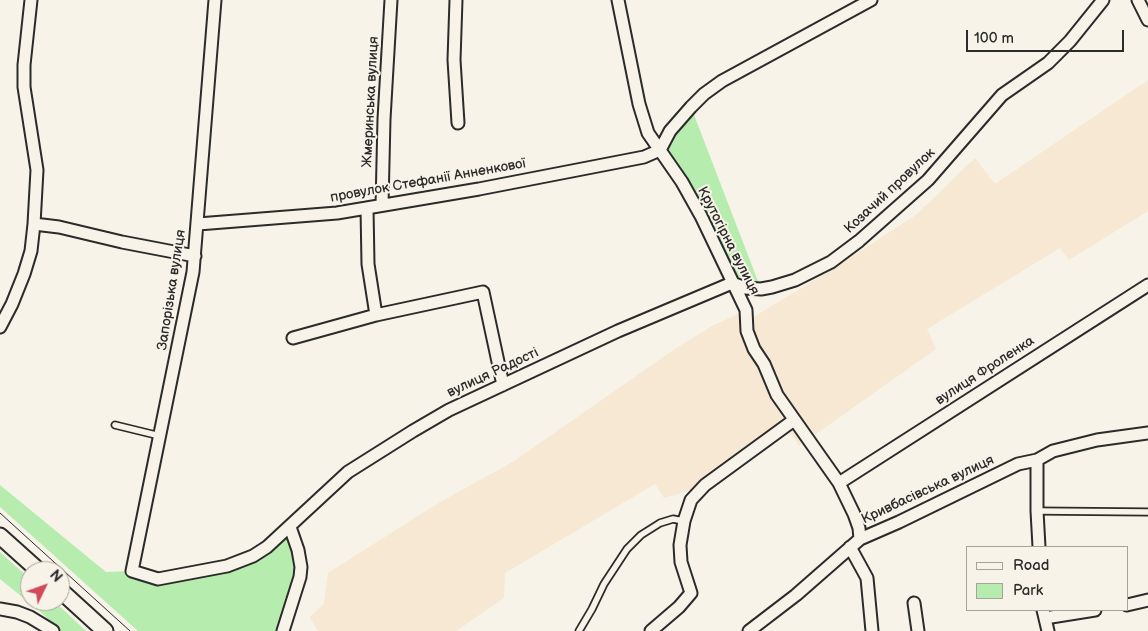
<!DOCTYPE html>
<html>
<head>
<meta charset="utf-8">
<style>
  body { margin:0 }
  #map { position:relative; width:1148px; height:631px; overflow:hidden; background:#f7f3e8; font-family:"Balsamiq Sans",sans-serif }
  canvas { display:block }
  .legend { position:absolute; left:966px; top:546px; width:162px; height:65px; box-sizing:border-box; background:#f7f3e8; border:1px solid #a5a39c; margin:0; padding:6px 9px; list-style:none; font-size:15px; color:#2b2b2b }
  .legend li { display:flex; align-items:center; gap:10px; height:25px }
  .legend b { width:25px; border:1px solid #a5a39c }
  .north { position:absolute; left:20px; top:561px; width:50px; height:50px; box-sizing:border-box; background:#f7f3e8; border:1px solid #a5a39c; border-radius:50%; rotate:48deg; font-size:14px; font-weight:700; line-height:20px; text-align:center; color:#2b2b2b }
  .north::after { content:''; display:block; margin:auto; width:18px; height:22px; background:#d1495b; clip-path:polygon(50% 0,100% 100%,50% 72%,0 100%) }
  .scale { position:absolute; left:966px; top:30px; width:158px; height:22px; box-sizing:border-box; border:2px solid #2b2b2b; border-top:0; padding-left:6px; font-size:15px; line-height:18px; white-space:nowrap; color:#2b2b2b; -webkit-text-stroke:4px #f7f3e8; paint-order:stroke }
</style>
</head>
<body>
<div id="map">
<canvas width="1148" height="631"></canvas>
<ul class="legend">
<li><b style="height:6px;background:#f7f3e8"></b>Road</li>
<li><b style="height:14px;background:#b6edaf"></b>Park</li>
</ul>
<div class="north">N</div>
<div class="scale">100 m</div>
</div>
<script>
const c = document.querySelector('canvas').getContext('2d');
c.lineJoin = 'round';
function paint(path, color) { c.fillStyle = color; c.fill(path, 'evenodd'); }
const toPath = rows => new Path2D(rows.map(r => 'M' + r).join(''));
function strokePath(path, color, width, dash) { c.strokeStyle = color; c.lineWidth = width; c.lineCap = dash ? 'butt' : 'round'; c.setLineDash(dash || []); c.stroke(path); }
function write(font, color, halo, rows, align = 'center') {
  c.font = font + ' "Balsamiq Sans",sans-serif'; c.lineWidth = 4; c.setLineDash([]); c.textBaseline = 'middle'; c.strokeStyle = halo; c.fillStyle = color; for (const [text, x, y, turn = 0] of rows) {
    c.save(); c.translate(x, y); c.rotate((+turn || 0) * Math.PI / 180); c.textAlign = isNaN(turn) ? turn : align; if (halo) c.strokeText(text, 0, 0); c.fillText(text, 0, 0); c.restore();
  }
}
paint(toPath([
  [1148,80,1148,211,1069,260,1060,248,927,329,936,349,799,446,789,430,708,485,664,498,655,484,505,573,504,598,456,631,318,631,310,617,324,604,328,573,437,504,514,461,675,349,712,326,746,310,748,320,830,271,916,215,975,158,995,184]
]), '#f6e8d3');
paint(toPath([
  [691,107,761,289,732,283,660,150],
  [0,485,106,572,132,571,158,579,227,566,290,527,301,567,283,631,138,631,0,507],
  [0,552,30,579,30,601,54,601,86,631,59,631,43,614,0,579]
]), '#b6edaf');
const lane = toPath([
  [115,425,160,436],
  [1037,511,1148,512],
  [579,631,592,609,604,584,627,549,641,535,660,523,673,519,684,521]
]);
const street = toPath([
  [215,0,193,272,132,571,158,579,227,566,253,556,267,547,348,472,413,431,449,410,618,331,732,283,745,288,761,289,772,287,795,280,831,262,859,241,928,180,1002,95,1048,63,1070,41,1103,0],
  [456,0,454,60,458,123],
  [618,0,639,104,648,133,682,182,701,216,746,310,747,331,754,349,764,364,777,395,839,483,854,514,859,528,860,539],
  [1138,0,1148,20],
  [382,205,384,119,391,0],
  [367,208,368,264,376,315],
  [34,224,59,227,122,242,195,256],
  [198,224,337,213,479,189,644,157,660,150,670,131,691,107,704,94,722,81,871,0],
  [0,327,12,304,24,274,31,251,34,224,37,170,24,87,24,65,31,0],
  [293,338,376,315,483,292,503,385],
  [1037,460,1037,511,1039,547],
  [839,483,1148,285],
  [850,547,867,578,872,631],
  [914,603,918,631],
  [1127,605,1148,600],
  [0,609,17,612,30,617,53,631],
  [1043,610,1048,631],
  [1045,618,1095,610],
  [283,631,300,577,301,567,298,550,290,527],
  [651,631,679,607,691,593,681,562,680,545,684,521,691,500,705,485,794,420],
  [749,631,796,595,860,539,899,522,1018,464,1037,460,1053,451,1097,440,1148,433]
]);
const secondary = toPath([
  [0,536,39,571],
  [60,590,105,631]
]);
strokePath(lane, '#2b2b2b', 9);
strokePath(street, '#2b2b2b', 15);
strokePath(secondary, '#2b2b2b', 19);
strokePath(lane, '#f7f3e8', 5.5);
strokePath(street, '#f7f3e8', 11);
strokePath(secondary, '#f7f3e8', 15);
strokePath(toPath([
  [0,513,130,631]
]), '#2b2b2b', 1);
write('14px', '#2b2b2b', '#f7f3e8', [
  ["Жмеринська вулиця",371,102,-87],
  ["провулок Стефанії Анненкової",428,181,-10],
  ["Козачий провулок",890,191,-43],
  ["Крутогірна вулиця",728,241,63],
  ["Запорізька вулиця",172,290,-81],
  ["вулиця Фроленка",985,371,-33],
  ["вулиця Радості",493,373,-25],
  ["Кривбасівська вулиця",928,490,-25]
]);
</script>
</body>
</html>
